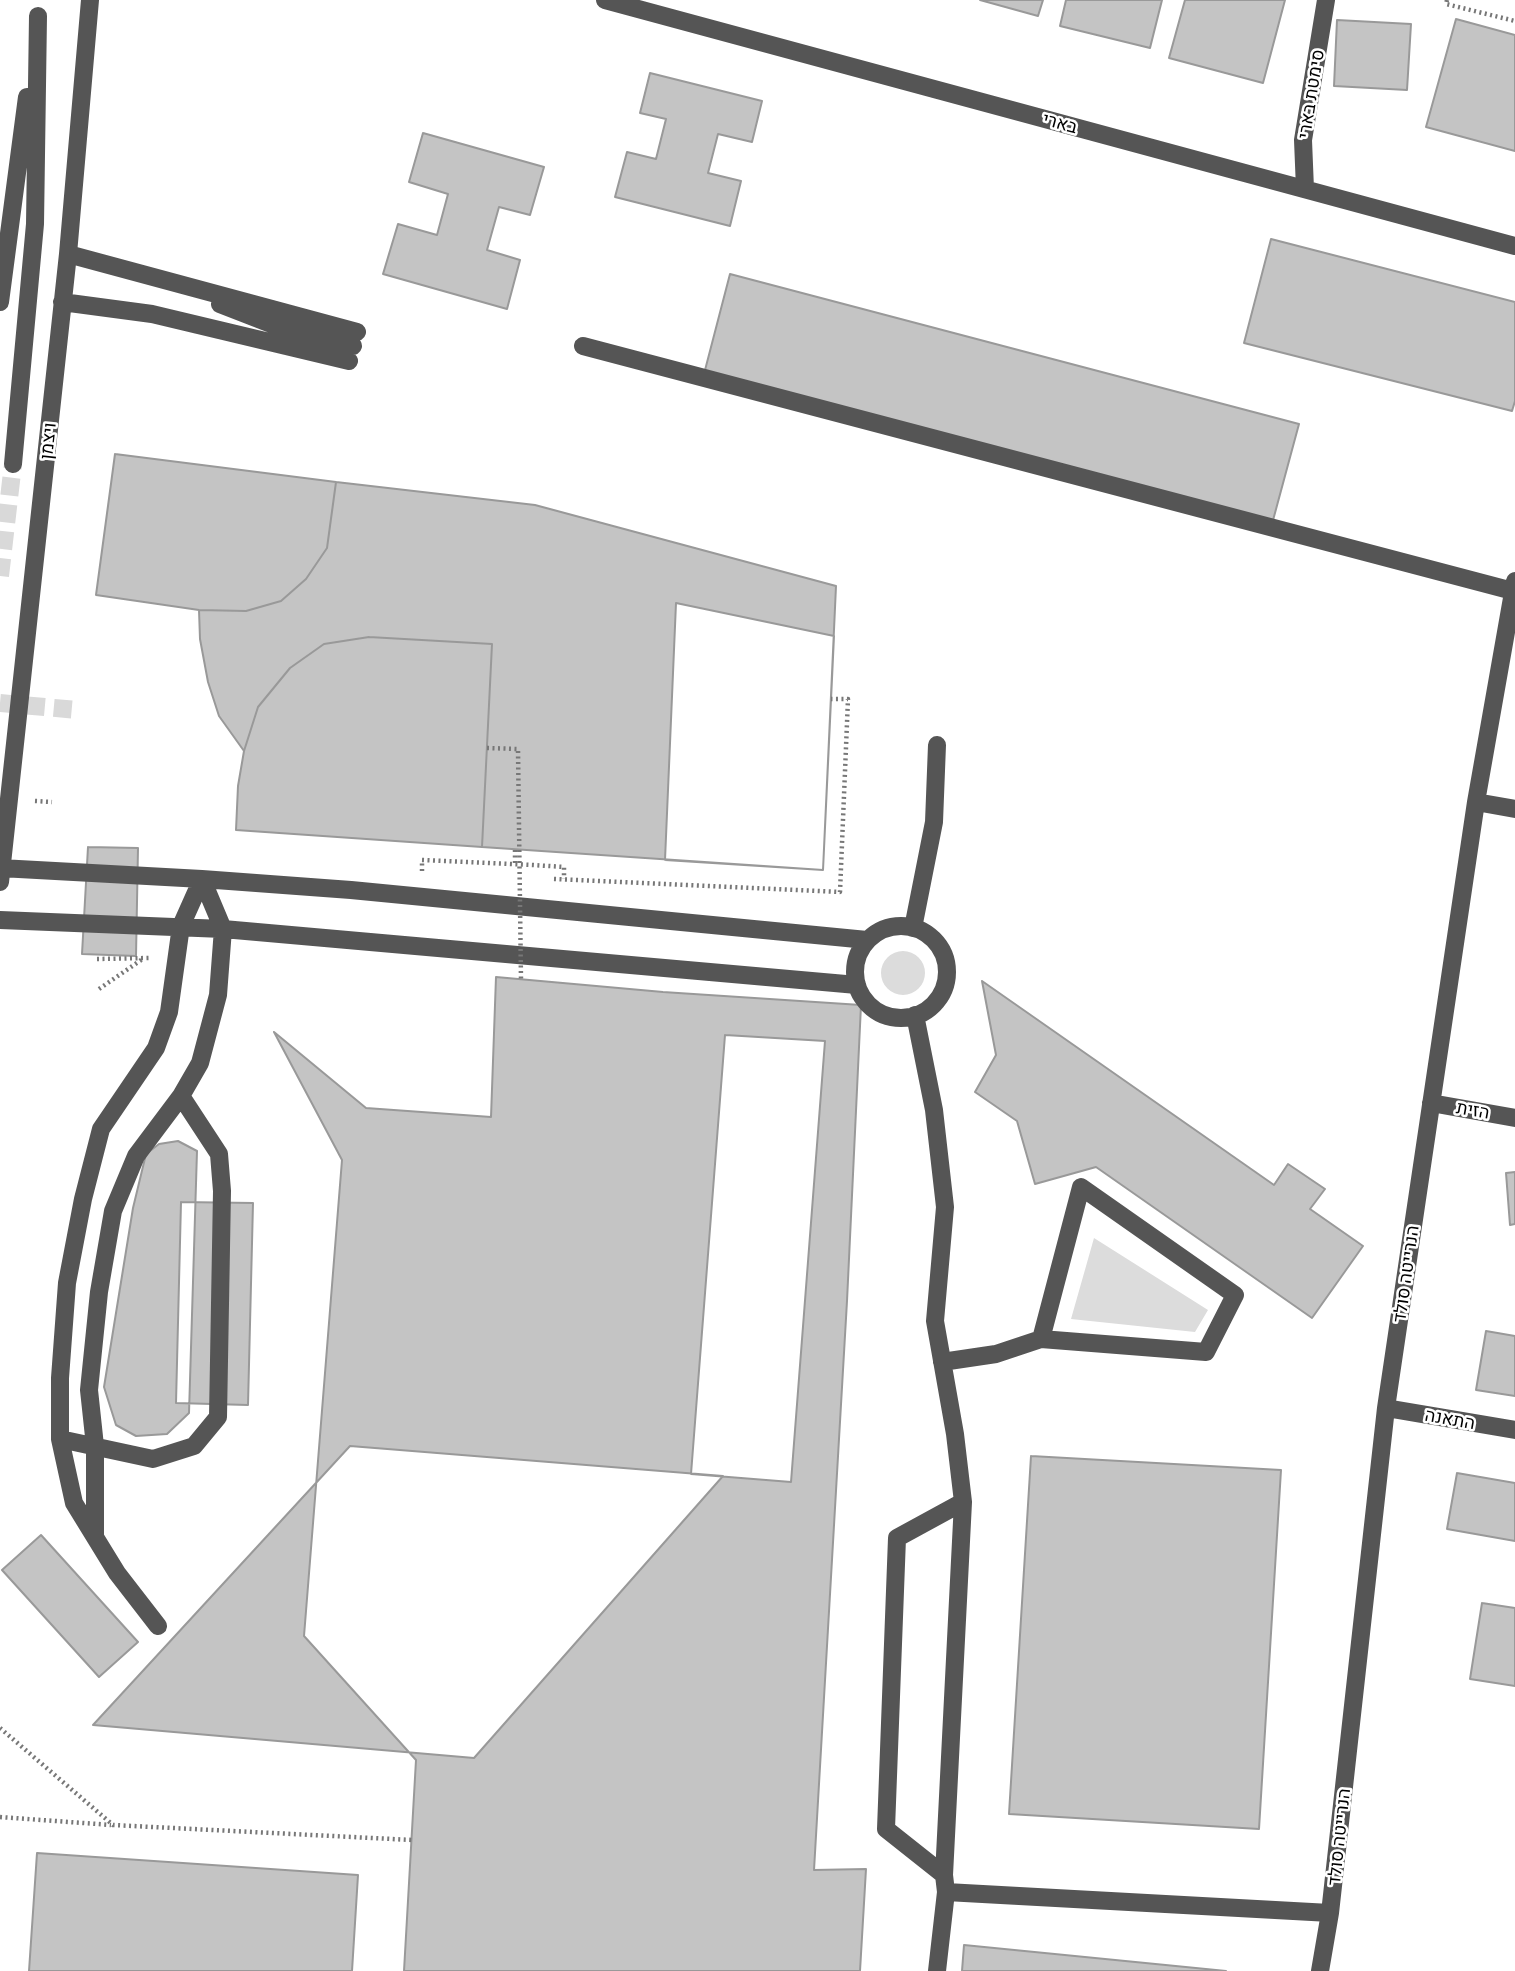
<!DOCTYPE html>
<html>
<head>
<meta charset="utf-8">
<style>
  body { margin:0 }
  canvas { display:block; background:#fff }
</style>
</head>
<body>
<canvas width="1515" height="1971"></canvas>
<script>
const c = document.querySelector('canvas').getContext('2d');
c.lineJoin = 'round';
function paint(path, color) { c.fillStyle = color; c.fill(path, 'evenodd'); }
const toPath = rows => new Path2D(rows.map(r => 'M' + r).join(''));
function strokePath(path, color, width, dash) { c.strokeStyle = color; c.lineWidth = width; c.lineCap = dash ? 'butt' : 'round'; c.setLineDash(dash || []); c.stroke(path); }
function write(font, color, halo, rows, align = 'center') {
  c.font = font + ' Ubuntu,Heebo,sans-serif'; c.lineWidth = 5; c.setLineDash([]); c.textBaseline = 'middle'; c.strokeStyle = halo; c.fillStyle = color; for (const [text, x, y, turn = 0] of rows) {
    c.save(); c.translate(x, y); c.rotate((+turn || 0) * Math.PI / 180); c.textAlign = isNaN(turn) ? turn : align; if (halo) c.strokeText(text, 0, 0); c.fillText(text, 0, 0); c.restore();
  }
}
paint(toPath([
  '881 973a22 22 0 1 1 44 0a22 22 0 1 1-44 0Z',
  [1094,1238,1208,1310,1195,1332,1071,1319]
]), '#dcdcdc');
const building = toPath([
  [980,0,1043,0,1038,16,980,0],
  [1066,0,1162,0,1150,48,1060,26,1066,0],
  [1185,0,1285,0,1263,83,1169,58,1185,0],
  [1456,19,1515,35,1515,151,1426,127,1456,19],
  [1337,20,1411,24,1407,90,1334,86,1337,20],
  [650,73,762,101,752,142,718,134,708,173,741,181,730,226,615,197,627,152,656,159,666,119,640,113,650,73],
  [423,133,544,167,530,215,499,207,487,250,520,260,507,309,383,274,398,224,437,235,448,194,409,182,423,133],
  [1271,239,1515,302,1515,401,1512,411,1244,343,1271,239],
  [730,274,1299,424,1272,524,704,374,730,274],
  [115,454,336,482,327,548,306,579,281,601,246,611,199,610,96,595,115,454],
  [336,482,535,505,836,586,823,870,482,847,492,644,369,637,324,644,290,668,258,707,244,751,219,716,208,682,200,639,199,610,246,611,281,601,306,579,327,548,336,482],
  [676,603,834,636,823,870,665,860,676,603],
  [369,637,492,644,482,847,236,830,238,786,244,751,258,707,290,668,324,644,369,637],
  [88,847,138,848,136,956,82,954,88,847],
  [496,977,663,992,861,1005,847,1301,814,1870,866,1869,860,1971,404,1971,416,1760,304,1636,342,1160,274,1032,366,1108,491,1117,496,977],
  [982,981,1274,1185,1288,1164,1325,1189,1310,1209,1363,1246,1312,1318,1096,1167,1035,1184,1017,1121,975,1092,996,1055,982,981],
  [725,1035,825,1041,791,1482,691,1474,725,1035],
  [178,1141,197,1151,189,1413,167,1434,136,1436,116,1425,104,1387,133,1208,146,1154,159,1144,178,1141],
  [1515,1172,1515,1224,1510,1225,1506,1173,1515,1172],
  [181,1202,253,1203,248,1405,176,1403,181,1202],
  [1486,1331,1515,1336,1515,1396,1476,1390,1486,1331],
  [350,1446,723,1476,474,1758,93,1725,350,1446],
  [1031,1456,1281,1470,1259,1829,1009,1814,1031,1456],
  [1457,1473,1515,1483,1515,1541,1447,1529,1457,1473],
  [41,1535,138,1642,99,1677,2,1570,41,1535],
  [1482,1603,1515,1608,1515,1686,1470,1679,1482,1603],
  [37,1853,358,1875,352,1971,29,1971,37,1853],
  [964,1945,1226,1971,962,1971,964,1945]
]);
paint(building, '#c4c4c4');
strokePath(building, '#999', 2);
strokePath(toPath([
  [0,576,13,464],
  [0,703,77,710]
]), '#d9d9d9', 18, [18, 9]);
strokePath(toPath([
  [1447,0,1446,4,1515,21],
  [35,801,52,802],
  [515,850,515,864],
  [422,871,422,860,533,865,564,867,564,879],
  [554,879,840,892,848,699,831,699],
  [97,959,149,958],
  [99,989,144,958],
  [0,1728,113,1825,412,1840],
  [0,1817,111,1825]
]), '#777', 4.5, [2, 3.5]);
strokePath(toPath([
  [605,0,1515,246],
  [1305,189,1303,140,1326,0],
  [68,254,357,332],
  [0,302,27,97],
  [62,302,152,314,349,361],
  [220,304,287,330,353,346],
  [583,346,1513,591],
  [13,464,35,224,38,16],
  [1476,802,1515,809],
  [0,868,202,879,351,890,867,940],
  [0,882,68,254,90,0],
  [0,920,223,929,857,985],
  '855 972a46 46 0 1 1 92 0a46 46 0 1 1-92 0Z',
  [913,928,934,822,937,745],
  [915,1015,934,1110,945,1207,935,1321,955,1434,963,1502,944,1875,946,1892,937,1971],
  [1431,1103,1515,1118],
  [942,1362,996,1354,1041,1339,1206,1352,1235,1295,1081,1187,1041,1339],
  [1386,1408,1515,1430],
  [60,1439,153,1459,194,1446,218,1417,222,1191,219,1154,181,1096],
  [95,1536,95,1446,89,1390,99,1292,113,1211,136,1156,181,1096,200,1063,218,995,223,929,202,879],
  [158,1626,117,1573,74,1503,60,1439,60,1378,67,1283,83,1199,101,1129,156,1048,169,1012,181,926,202,879],
  [944,1875,886,1829,897,1538,963,1502],
  [946,1892,1330,1913],
  [1320,1971,1330,1913,1386,1408,1476,802,1515,581]
]), '#555', 18);
strokePath(toPath([
  [487,748,518,749,521,980]
]), '#777', 4.5, [2, 3.5]);
write('18px', '#000', '#fff', [
  ["סימטת בארי",1311,94,-81],
  ["בארי",1060,123,15],
  ["ויצמן",48,441,-84],
  ["הזית",1473,1110,10],
  ["הנרייטה סולד",1406,1274,-82],
  ["התאנה",1450,1419,10],
  ["הנרייטה סולד",1339,1837,-84]
]);
</script>
</body>
</html>
